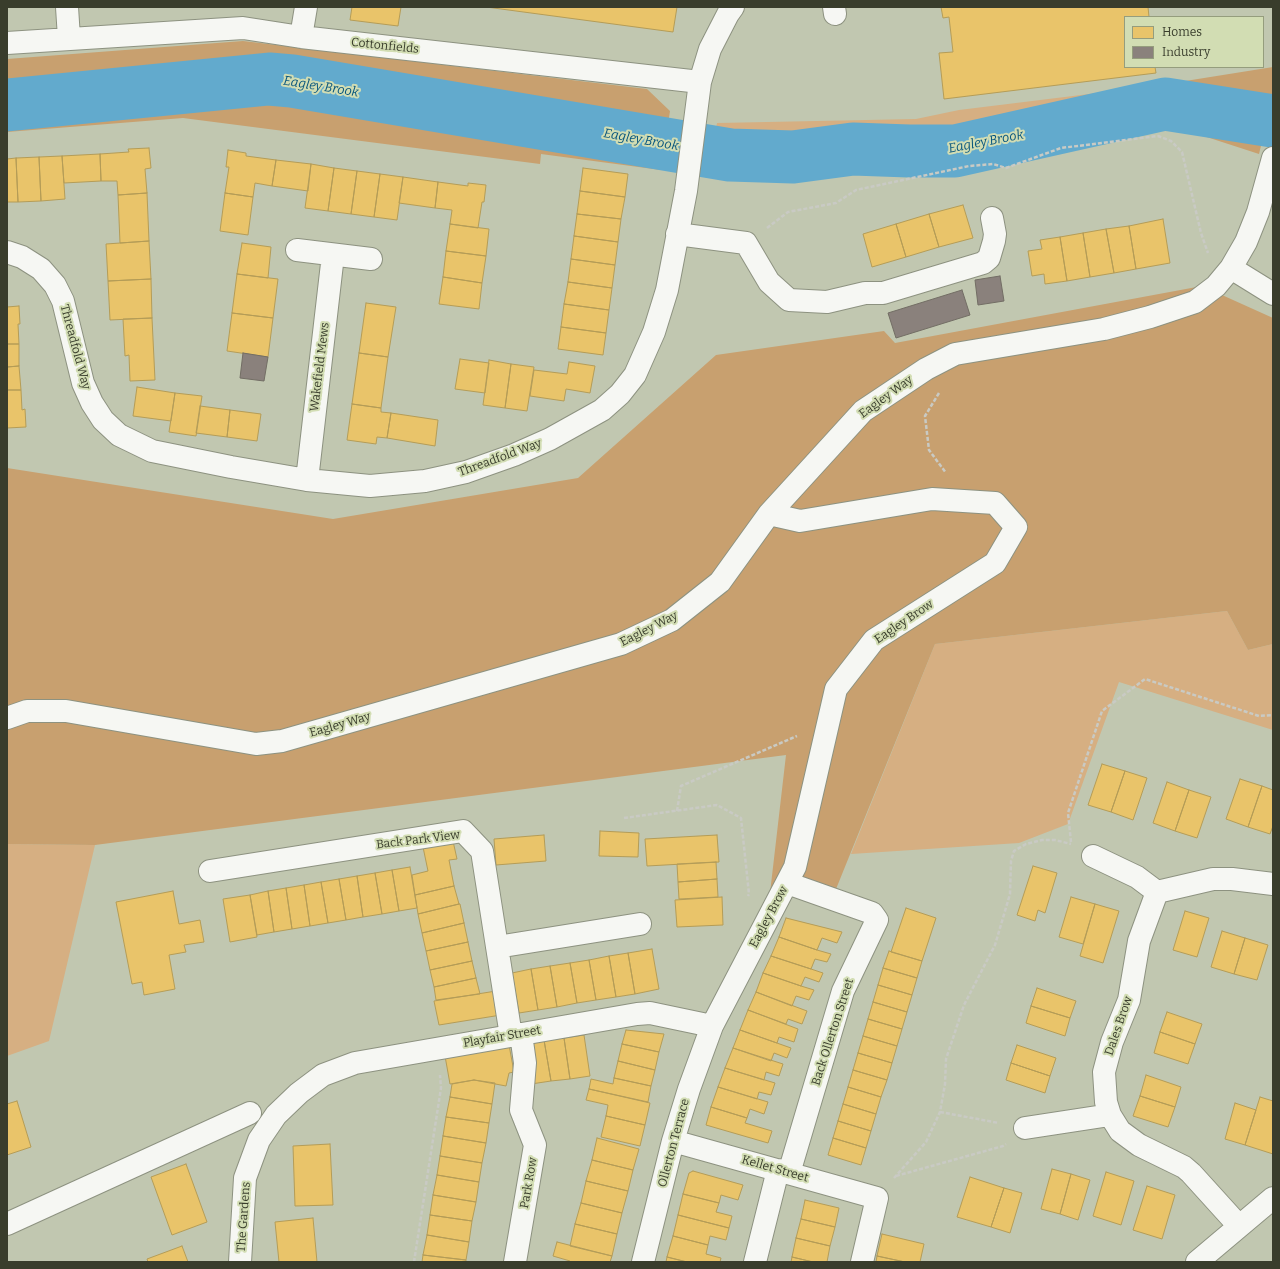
<!DOCTYPE html>
<html>
<head>
<meta charset="utf-8">
<style>
  body { margin:0 }
  #map { position:relative; width:1280px; height:1269px; overflow:hidden; background:#c1c7b0; font-family:Bitter,serif }
  canvas { display:block }
  .frame { position:absolute; inset:0; border:8px solid #393d2c; pointer-events:none }
  .legend { position:absolute; left:1124px; top:16px; width:140px; height:52px; box-sizing:border-box; background:#d2ddb3; border:1px solid #959d7d; margin:0; padding:5px 7px; list-style:none; font-size:12px; color:#393d2c }
  .legend li { display:flex; align-items:center; gap:8px; height:20px }
  .legend b { width:20px; border:1px solid #959d7d }
</style>
</head>
<body>
<div id="map">
<canvas width="1280" height="1269"></canvas>
<div class="frame"></div>
<ul class="legend">
<li><b style="height:11px;background:#e9c46a"></b>Homes</li>
<li><b style="height:11px;background:#8a817c"></b>Industry</li>
</ul>
</div>
<script>
const c = document.querySelector('canvas').getContext('2d');
c.lineJoin = 'round';
function paint(path, color) { c.fillStyle = color; c.fill(path, 'evenodd'); }
const toPath = rows => new Path2D(rows.map(r => 'M' + r).join(''));
function strokePath(path, color, width, dash) { c.strokeStyle = color; c.lineWidth = width; c.lineCap = dash ? 'butt' : 'round'; c.setLineDash(dash || []); c.stroke(path); }
function write(font, color, halo, rows, align = 'center') {
  c.font = font + ' Bitter,serif'; c.lineWidth = 4; c.setLineDash([]); c.textBaseline = 'middle'; c.strokeStyle = halo; c.fillStyle = color; for (const [text, x, y, turn = 0] of rows) {
    c.save(); c.translate(x, y); c.rotate((+turn || 0) * Math.PI / 180); c.textAlign = isNaN(turn) ? turn : align; if (halo) c.strokeText(text, 0, 0); c.fillText(text, 0, 0); c.restore();
  }
}
paint(toPath([
  [1154,86,1160,129,1058,140,1006,161,984,155,921,167,904,160,708,172,717,123,916,119,959,110],
  [1227,611,1248,650,1273,644,1273,730,1119,682,1068,824,1019,843,851,854,935,644],
  [7,844,95,845,49,1041,7,1056]
]), '#d6af82');
paint(toPath([
  [243,41,647,89,670,111,661,170,541,154,540,164,183,118,7,132,7,59],
  [1273,67,1273,96,1259,154,1182,129,1160,129,1154,86],
  [1202,286,1273,318,1273,644,1248,650,1227,611,935,644,834,894,770,893,786,755,95,845,7,844,7,468,333,519,578,478,716,355,884,331,895,343]
]), '#c8a06f');
const homes = toPath([
  [352,7,401,7,398,26,350,20,352,7],
  [486,7,677,7,673,32,486,7],
  [941,7,1148,7,1149,17,1125,17,1125,67,1155,67,1156,73,944,99,939,53,953,52,949,17,943,18,941,7],
  [149,148,151,168,145,169,147,193,118,195,117,181,101,181,100,154,129,152,128,149,149,148],
  [228,150,246,153,246,156,276,160,272,186,255,183,253,197,225,193,229,167,226,167,228,150],
  [100,154,101,181,64,183,62,156,100,154],
  [62,156,65,199,41,201,39,157,62,156],
  [39,157,41,201,18,202,16,158,39,157],
  [16,158,18,202,7,202,7,159,16,158],
  [276,160,311,164,308,191,272,186,276,160],
  [311,164,334,168,328,211,305,208,311,164],
  [334,168,357,171,351,214,328,211,334,168],
  [583,168,628,174,625,197,580,191,583,168],
  [357,171,380,174,374,217,351,214,357,171],
  [380,174,403,177,397,220,374,217,380,174],
  [403,177,438,182,435,208,399,203,403,177],
  [438,182,468,186,468,183,486,185,484,202,482,202,478,228,450,224,452,210,435,208,438,182],
  [580,191,625,197,621,219,577,214,580,191],
  [147,193,149,241,120,243,118,195,147,193],
  [225,193,253,197,248,235,220,231,225,193],
  [963,205,973,238,939,247,929,214,963,205],
  [577,214,621,219,618,242,574,236,577,214],
  [929,214,939,247,906,257,896,224,929,214],
  [1163,219,1170,263,1136,269,1129,226,1163,219],
  [450,224,489,229,486,256,446,251,450,224],
  [896,224,906,257,872,267,863,234,896,224],
  [1129,226,1136,269,1114,273,1106,229,1129,226],
  [1106,229,1114,273,1090,277,1083,233,1106,229],
  [1083,233,1090,277,1067,281,1060,237,1083,233],
  [574,236,618,242,615,265,571,259,574,236],
  [1060,237,1067,281,1045,284,1044,274,1032,276,1028,251,1042,249,1040,240,1060,237],
  [149,241,151,279,108,281,106,244,149,241],
  [242,243,271,247,268,278,237,274,242,243],
  [446,251,486,256,482,283,443,277,446,251],
  [571,259,615,265,612,288,568,282,571,259],
  [237,274,278,279,273,318,232,313,237,274],
  [443,277,482,283,479,309,439,304,443,277],
  [151,279,152,318,110,320,108,281,151,279],
  [568,282,612,288,609,310,564,304,568,282],
  [366,303,396,307,388,357,359,353,366,303],
  [564,304,609,310,606,333,561,327,564,304],
  [19,306,20,324,18,324,19,344,7,344,7,307,19,306],
  [232,313,273,318,268,357,227,351,232,313],
  [152,318,155,380,130,381,129,355,125,356,123,319,152,318],
  [561,327,606,333,603,355,558,349,561,327],
  [7,344,19,344,19,366,7,367,7,344],
  [359,353,388,357,381,408,352,404,359,353],
  [460,359,489,363,485,393,455,389,460,359],
  [489,360,511,364,505,408,483,405,489,360],
  [569,362,595,366,590,393,566,389,564,401,530,396,534,370,567,374,569,362],
  [511,364,534,367,527,411,505,408,511,364],
  [19,366,21,390,7,390,7,367,19,366],
  [137,387,175,393,171,421,133,416,137,387],
  [7,390,21,390,22,410,25,409,26,427,7,428,7,390],
  [175,393,202,396,196,436,169,432,175,393],
  [352,404,381,408,381,412,391,413,387,438,377,437,376,444,347,440,352,404],
  [200,406,230,410,227,437,196,433,200,406],
  [230,410,261,414,257,441,227,437,230,410],
  [391,413,438,420,435,446,387,438,391,413],
  [1102,764,1125,771,1111,812,1088,805,1102,764],
  [1125,771,1147,778,1133,820,1111,812,1125,771],
  [1240,779,1262,786,1248,827,1226,819,1240,779],
  [1167,782,1189,790,1175,831,1153,823,1167,782],
  [1262,786,1273,790,1273,826,1270,834,1248,827,1262,786],
  [1189,790,1211,797,1197,838,1175,831,1189,790],
  [600,831,639,833,638,857,599,856,600,831],
  [544,835,546,861,496,865,494,839,544,835],
  [717,835,719,862,647,866,645,839,717,835],
  [453,841,457,859,449,860,454,886,415,895,412,875,428,871,423,847,453,841],
  [716,862,717,879,678,882,677,864,716,862],
  [1033,866,1057,873,1045,913,1038,910,1035,921,1017,915,1033,866],
  [410,867,417,908,399,911,392,870,410,867],
  [392,870,399,911,382,914,375,873,392,870],
  [375,873,382,914,363,917,357,876,375,873],
  [357,876,363,917,346,920,339,879,357,876],
  [339,879,346,920,328,923,321,882,339,879],
  [717,879,718,897,679,899,678,882,717,879],
  [321,882,328,923,310,926,304,885,321,882],
  [304,885,310,926,292,929,286,888,304,885],
  [454,886,459,904,418,914,415,895,454,886],
  [286,888,292,929,274,932,268,891,286,888],
  [173,891,179,924,200,920,204,942,184,945,186,952,169,955,175,989,144,995,142,982,132,984,116,902,173,891],
  [268,891,274,932,257,935,250,895,268,891],
  [250,895,257,937,230,942,223,899,250,895],
  [722,897,723,925,677,927,675,900,722,897],
  [1071,897,1095,904,1083,944,1059,937,1071,897],
  [459,904,460,904,464,923,422,933,418,914,459,904],
  [1095,904,1119,911,1103,963,1080,956,1095,904],
  [906,908,936,918,922,961,891,952,906,908],
  [1185,911,1209,918,1197,957,1173,950,1185,911],
  [786,918,842,932,837,943,822,938,817,950,779,937,786,918],
  [464,923,468,942,426,951,422,933,464,923],
  [1222,931,1245,938,1234,974,1211,967,1222,931],
  [779,937,817,950,831,954,827,962,815,959,811,969,771,956,779,937],
  [1245,938,1268,945,1257,980,1234,974,1245,938],
  [468,942,472,961,430,970,426,951,468,942],
  [652,949,659,989,635,994,628,953,652,949],
  [889,951,922,961,917,978,883,968,889,951],
  [628,953,635,994,616,997,609,956,628,953],
  [609,956,616,997,596,1000,589,960,609,956],
  [771,956,811,969,823,973,819,982,805,977,801,986,763,973,771,956],
  [589,960,596,1000,577,1003,570,963,589,960],
  [472,961,476,978,434,987,430,970,472,961],
  [570,963,577,1003,557,1007,550,966,570,963],
  [550,966,557,1007,538,1010,531,969,550,966],
  [883,968,917,978,912,995,878,985,883,968],
  [531,969,538,1010,519,1013,512,973,531,969],
  [763,973,801,986,814,990,809,1000,796,996,792,1006,756,992,763,973],
  [476,978,480,994,436,1000,434,987,476,978],
  [878,985,912,995,907,1012,873,1002,878,985],
  [1037,988,1076,1001,1070,1018,1031,1006,1037,988],
  [496,991,501,1015,439,1025,434,1001,496,991],
  [756,992,807,1011,802,1024,788,1019,786,1024,748,1010,756,992],
  [873,1002,907,1012,902,1029,868,1019,873,1002],
  [1031,1006,1070,1018,1065,1036,1026,1023,1031,1006],
  [748,1010,798,1029,794,1042,779,1037,777,1043,740,1030,748,1010],
  [1167,1012,1202,1024,1195,1044,1160,1032,1167,1012],
  [868,1019,902,1029,897,1046,863,1036,868,1019],
  [626,1030,664,1034,659,1052,622,1044,626,1030],
  [740,1030,791,1048,787,1058,774,1053,771,1061,733,1048,740,1030],
  [1160,1032,1195,1044,1188,1064,1154,1053,1160,1032],
  [584,1035,590,1076,570,1079,564,1038,584,1035],
  [863,1036,897,1046,892,1063,858,1053,863,1036],
  [564,1038,570,1079,551,1081,544,1040,564,1038],
  [544,1040,551,1081,531,1084,525,1044,544,1040],
  [622,1044,659,1052,655,1070,618,1061,622,1044],
  [509,1045,514,1072,509,1073,506,1086,474,1080,450,1084,445,1056,509,1045],
  [1017,1045,1056,1058,1050,1076,1011,1063,1017,1045],
  [733,1048,783,1064,779,1076,766,1072,764,1080,725,1068,733,1048],
  [858,1053,892,1063,887,1080,853,1070,858,1053],
  [618,1061,655,1070,651,1086,614,1078,618,1061],
  [1011,1063,1050,1076,1045,1093,1006,1080,1011,1063],
  [725,1068,775,1083,771,1095,759,1092,757,1099,718,1087,725,1068],
  [853,1070,887,1080,881,1097,848,1087,853,1070],
  [1146,1075,1181,1087,1175,1107,1140,1096,1146,1075],
  [614,1078,651,1086,648,1102,589,1089,591,1079,613,1084,614,1078],
  [474,1080,495,1083,492,1104,450,1097,452,1084,474,1080],
  [718,1087,768,1102,764,1114,750,1109,747,1118,711,1107,718,1087],
  [848,1087,881,1097,876,1114,843,1104,848,1087],
  [589,1089,650,1103,645,1125,606,1116,608,1105,586,1100,589,1089],
  [1140,1096,1175,1107,1168,1127,1133,1116,1140,1096],
  [450,1097,492,1104,489,1123,446,1117,450,1097],
  [1260,1097,1273,1101,1273,1154,1245,1145,1260,1097],
  [17,1101,31,1147,7,1155,7,1104,17,1101],
  [1235,1103,1256,1110,1245,1145,1225,1139,1235,1103],
  [843,1104,876,1114,871,1131,838,1121,843,1104],
  [711,1107,747,1118,745,1123,772,1131,768,1143,706,1125,711,1107],
  [606,1116,645,1125,640,1146,601,1137,606,1116],
  [446,1117,489,1123,486,1143,443,1136,446,1117],
  [838,1121,871,1131,866,1148,833,1138,838,1121],
  [443,1136,486,1143,482,1163,440,1156,443,1136],
  [597,1138,639,1149,633,1170,592,1160,597,1138],
  [833,1138,866,1148,861,1165,828,1155,833,1138],
  [330,1144,333,1205,295,1206,293,1146,330,1144],
  [440,1156,482,1163,479,1182,437,1175,440,1156],
  [592,1160,633,1170,628,1191,586,1181,592,1160],
  [186,1164,207,1222,172,1235,151,1177,186,1164],
  [1052,1169,1071,1174,1060,1214,1041,1209,1052,1169],
  [693,1171,743,1185,738,1200,721,1195,719,1203,683,1194,689,1173,693,1171],
  [1106,1172,1134,1181,1121,1225,1093,1216,1106,1172],
  [1071,1174,1090,1180,1078,1220,1060,1214,1071,1174],
  [437,1175,479,1182,476,1202,433,1195,437,1175],
  [970,1177,1004,1188,991,1227,957,1217,970,1177],
  [586,1181,628,1191,622,1213,581,1203,586,1181],
  [1147,1186,1175,1195,1162,1239,1133,1230,1147,1186],
  [1004,1188,1022,1193,1010,1233,991,1227,1004,1188],
  [683,1194,719,1203,716,1212,732,1216,729,1228,678,1215,683,1194],
  [433,1195,476,1202,472,1221,430,1215,433,1195],
  [805,1200,839,1208,835,1227,801,1219,805,1200],
  [581,1203,622,1213,617,1234,575,1224,581,1203],
  [430,1215,472,1221,469,1242,427,1235,430,1215],
  [678,1215,729,1228,726,1240,710,1236,708,1245,673,1236,678,1215],
  [313,1218,317,1262,279,1262,275,1222,313,1218],
  [801,1219,835,1227,830,1246,796,1238,801,1219],
  [575,1224,617,1234,612,1256,570,1246,575,1224],
  [882,1234,924,1244,920,1262,905,1262,877,1256,882,1234],
  [427,1235,469,1242,466,1260,423,1255,427,1235],
  [673,1236,708,1245,706,1254,721,1258,720,1262,687,1262,667,1257,673,1236],
  [796,1238,830,1246,827,1262,813,1262,792,1257,796,1238],
  [557,1242,612,1256,610,1262,570,1262,570,1261,553,1256,557,1242],
  [182,1246,188,1262,148,1262,147,1259,182,1246],
  [423,1255,466,1260,466,1262,422,1262,423,1255],
  [877,1256,905,1262,876,1262,877,1256],
  [667,1257,687,1262,666,1262,667,1257],
  [792,1257,813,1262,791,1262,792,1257]
]);
paint(homes, '#e9c46a');
strokePath(homes, '#b49c57', 1);
const industry = toPath([
  [1000,276,1004,301,978,305,975,280,1000,276],
  [962,290,970,315,896,338,888,313,962,290],
  [243,353,268,357,264,381,240,378,243,353]
]);
paint(industry, '#8a817c');
strokePath(industry, '#726d64', 1);
strokePath(toPath([
  [7,105,269,79,292,81,730,155,793,157,853,149,909,151,955,151,1165,104,1273,121]
]), '#62aacd', 53);
const minor = toPath([
  [67,7,69,38],
  [834,7,835,14],
  [301,37,306,7],
  [7,43,243,28,301,37,700,82],
  [677,234,746,243,769,282,789,300,827,302,865,293,883,293,983,263,989,258,994,241,995,234,992,218],
  [297,250,371,259],
  [7,252,22,257,41,269,55,285,63,301,83,383,92,403,103,420,119,435,152,451,231,467,307,480,370,486,425,481,466,472,514,455,550,439,602,410,620,394,635,375,654,332,667,290,686,191,700,82,710,49,728,14,733,7],
  [1231,268,1273,294],
  [307,480,333,255],
  [7,718,27,711,66,711,256,744,282,741,621,644,672,620,720,582,769,514,863,411,926,369,955,354,1104,329,1150,317,1195,302,1216,286,1231,268,1246,242,1258,212,1273,158],
  [1093,856,1137,877,1157,892],
  [210,871,463,831,482,851,511,1036],
  [787,883,872,913,877,920,843,991,789,1173],
  [497,947,640,924],
  [1025,1128,1110,1115],
  [673,1141,877,1198,862,1262],
  [7,1224,250,1113],
  [1239,1226,1191,1173,1184,1167,1139,1145,1120,1131,1110,1115,1106,1102,1104,1072,1112,1042,1129,1000,1139,941,1157,892,1213,879,1232,879,1273,884],
  [240,1262,245,1178,259,1140,276,1115,299,1093,323,1075,355,1063,637,1014,650,1013,712,1026],
  [515,1262,535,1145,521,1110,525,1063,521,1034],
  [643,1262,673,1141,689,1089,712,1026,795,867,836,689,874,640,995,563,1016,527,995,503,932,499,800,521,769,514],
  [755,1262,778,1170],
  [1197,1262,1273,1198]
]);
strokePath(minor, '#8d9280', 24);
strokePath(toPath([
  [767,228,788,212,836,203,856,190,969,166,993,164,1006,168,1061,148,1158,136,1171,141,1182,152,1201,233,1208,253],
  [939,393,925,416,929,450,946,473],
  [677,811,681,786,797,736],
  [624,818,717,805,741,818,749,894,748,896],
  [1071,842,1068,813,1102,711,1145,679,1259,716,1273,715],
  [940,1112,999,1123],
  [896,1176,1003,1146,1006,1144],
  [894,1178,926,1142,940,1112,945,1084,946,1059,964,1005,995,945,1010,894,1011,861,1014,851,1026,844,1042,840,1055,840,1071,844],
  [414,1262,441,1088,440,1075]
]), '#c9cac4', 2.5, [4, 2]);
strokePath(minor, '#f6f7f3', 22);
write('12px', '#393d2c', '#d2ddb3', [
  ["Cottonfields",385,46,6],
  ["Threadfold Way",75,347,75],
  ["Wakefield Mews",320,367,-83],
  ["Eagley Way",886,397,-36],
  ["Threadfold Way",500,458,-20],
  ["Eagley Brow",904,622,-34],
  ["Eagley Way",649,629,-27],
  ["Eagley Way",340,725,-16],
  ["Back Park View",418,840,-7],
  ["Eagley Brow",769,917,-62],
  ["Dales Brow",1119,1026,-71],
  ["Back Ollerton Street",833,1032,-72],
  ["Playfair Street",502,1037,-10],
  ["Ollerton Terrace",674,1143,-75],
  ["Kellet Street",775,1169,16],
  ["Park Row",529,1183,-80],
  ["The Gardens",244,1217,-86]
]);
write('italic 13px', '#07557d', '#d2ddb3', [
  ["Eagley Brook",321,87,9],
  ["Eagley Brook",641,140,10],
  ["Eagley Brook",986,142,-11]
]);
</script>
</body>
</html>
